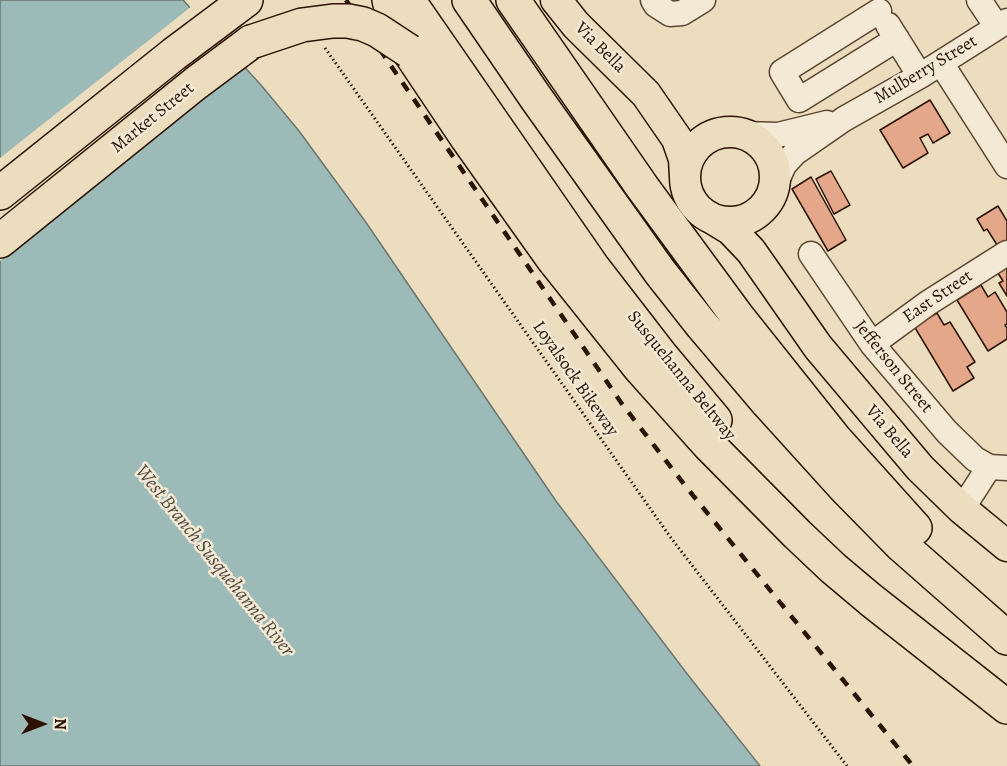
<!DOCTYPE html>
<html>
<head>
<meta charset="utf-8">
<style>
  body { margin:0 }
  #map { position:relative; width:1007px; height:766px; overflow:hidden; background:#edddbf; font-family:Alegreya,serif }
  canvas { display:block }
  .north { position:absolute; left:12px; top:694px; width:60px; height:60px; -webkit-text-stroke:4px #f3e9d5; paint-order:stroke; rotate:90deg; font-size:16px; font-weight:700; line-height:24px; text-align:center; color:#2b1201 }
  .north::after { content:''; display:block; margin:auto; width:21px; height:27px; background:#2b1201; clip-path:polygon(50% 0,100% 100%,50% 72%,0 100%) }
</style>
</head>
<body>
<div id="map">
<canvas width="1007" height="766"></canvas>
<div class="north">N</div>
</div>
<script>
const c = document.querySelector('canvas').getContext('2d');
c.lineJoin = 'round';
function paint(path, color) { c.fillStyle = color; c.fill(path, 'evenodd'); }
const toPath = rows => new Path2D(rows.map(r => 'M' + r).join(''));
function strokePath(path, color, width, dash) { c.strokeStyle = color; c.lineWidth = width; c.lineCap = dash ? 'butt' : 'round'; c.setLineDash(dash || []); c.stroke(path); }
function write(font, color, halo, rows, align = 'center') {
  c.font = font + ' Alegreya,serif'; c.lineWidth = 5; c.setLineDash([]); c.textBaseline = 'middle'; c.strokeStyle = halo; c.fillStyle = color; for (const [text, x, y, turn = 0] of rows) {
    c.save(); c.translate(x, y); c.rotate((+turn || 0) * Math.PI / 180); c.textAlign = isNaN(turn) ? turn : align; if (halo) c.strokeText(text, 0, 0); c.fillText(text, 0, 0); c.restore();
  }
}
const water = toPath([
  [0,0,183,0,261,85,299,131,365,221,556,501,688,675,760,766,0,766,0,0]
]);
paint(water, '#9bbab8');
strokePath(water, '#6e776f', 1.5);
paint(toPath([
  [192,6,247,65,152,138,0,261,0,158]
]), '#edddbf');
const building = toPath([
  [930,100,950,133,933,143,928,134,920,138,928,153,903,168,880,130,930,100],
  [831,171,850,205,834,214,816,179,831,171],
  [811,177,846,240,828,251,792,189,811,177],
  [998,206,1007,221,1007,243,999,248,987,229,984,231,977,219,998,206],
  [1007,263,1007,296,999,283,1003,281,996,270,1007,263],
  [981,285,988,297,995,292,1007,312,1007,324,1005,325,1007,328,1007,339,988,351,957,300,981,285],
  [937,313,944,325,950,322,975,362,967,367,974,378,953,391,914,326,937,313]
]);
paint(building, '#e4a789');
strokePath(building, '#2b1201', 1.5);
const minor = toPath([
  [653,0,656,5,670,14,682,13,703,0],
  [979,0,997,27],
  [879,11,782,72,799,100,897,39],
  [888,25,920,76],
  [941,63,1007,166],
  [744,134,778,135,827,123],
  [772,192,784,165,795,153,844,119,920,76,1007,21],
  [811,254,872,344,947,432,975,459,989,467],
  [872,344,928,303,1007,253],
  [962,509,989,467,1007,468]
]);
const major = toPath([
  [556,0,576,25,646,94,677,139,684,159,685,177],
  '685 177a45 45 0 1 1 90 0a45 45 0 1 1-90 0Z',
  [708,216,731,230,751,251,818,347,920,468,962,509,1007,546]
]);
const highway = toPath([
  [389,0,396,27,402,41,467,138,553,259,640,368,709,445,797,534,833,568,871,600,1007,707],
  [408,0,592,266,660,354,715,420],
  [469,0,536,98,660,272,701,324,768,403,845,488,900,544,1007,638],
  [513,0,643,188,737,316,835,439,915,528],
  [0,193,174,54,246,0],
  [0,241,196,83,251,42]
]);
strokePath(minor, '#5c4530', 27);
strokePath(major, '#2b1201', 33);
strokePath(highway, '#2b1201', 36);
strokePath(toPath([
  [325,48,671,538,847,766]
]), '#2b1201', 3, [1.5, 3]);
strokePath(minor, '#f3e9d5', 24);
strokePath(major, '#edddbf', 30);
strokePath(highway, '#edddbf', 33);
strokePath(toPath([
  [346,0,622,404,687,488,913,766]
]), '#2b1201', 4.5, [10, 10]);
const highwayBridge = toPath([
  [251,42,302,25,333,21,348,21,363,24,377,30,409,51]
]);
strokePath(highwayBridge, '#2b1201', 36, []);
strokePath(highwayBridge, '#edddbf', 33);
write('18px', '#2b1201', '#f3e9d5', [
  ["Via Bella",600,48,45],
  ["Mulberry Street",926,70,-31],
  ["Market Street",153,118,-39],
  ["East Street",938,297,-34],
  ["Jefferson Street",893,367,51],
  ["Susquehanna Beltway",681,376,51],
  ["Loyalsock Bikeway",575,379,55],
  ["Via Bella",889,432,50]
]);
write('italic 20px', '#524d41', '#f3e9d5', [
  ["West Branch Susquehanna River",214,561,51]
]);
</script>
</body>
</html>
